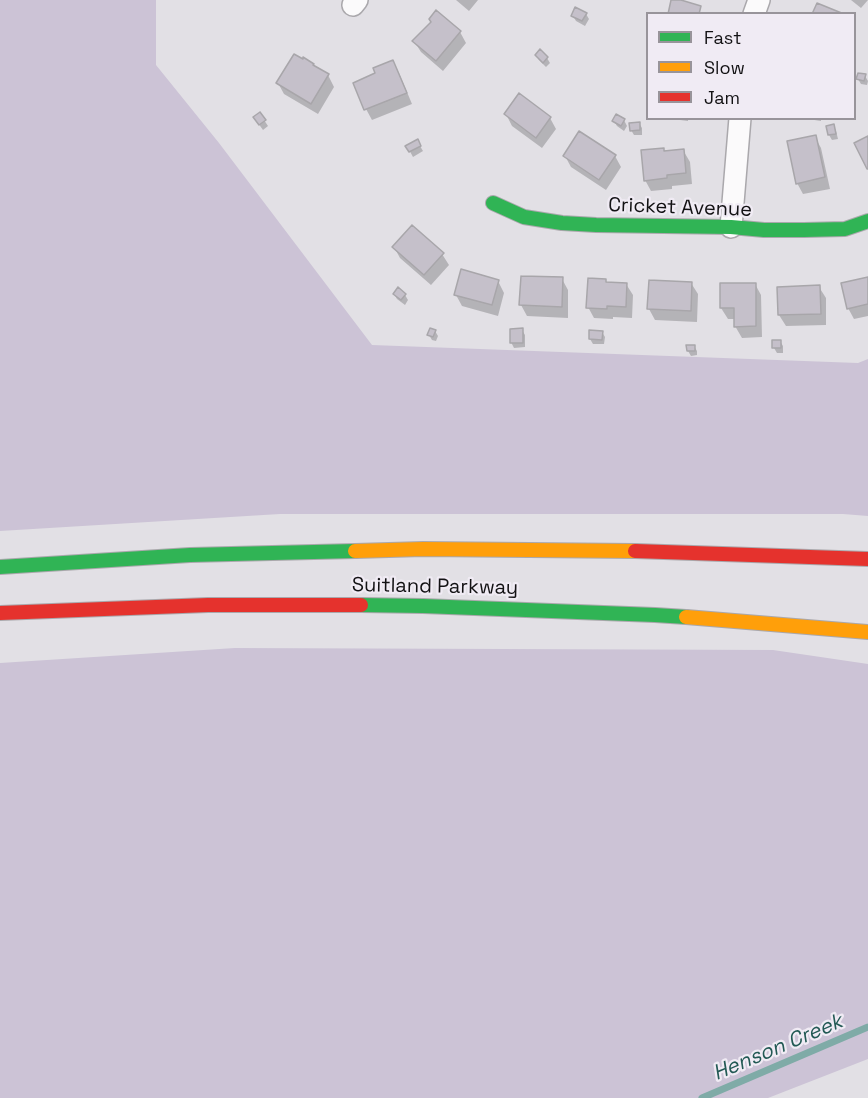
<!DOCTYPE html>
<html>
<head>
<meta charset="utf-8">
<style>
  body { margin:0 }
  #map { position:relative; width:868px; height:1098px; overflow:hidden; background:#e2e0e5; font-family:"Space Grotesk",sans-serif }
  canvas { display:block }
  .legend { position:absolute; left:646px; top:12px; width:210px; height:108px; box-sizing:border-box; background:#f0ebf4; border:2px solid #98949a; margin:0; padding:8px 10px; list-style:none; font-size:18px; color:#131214 }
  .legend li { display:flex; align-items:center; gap:12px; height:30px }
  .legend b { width:30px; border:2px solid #98949a }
</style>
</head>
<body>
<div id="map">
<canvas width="868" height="1098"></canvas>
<ul class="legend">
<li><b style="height:8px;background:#30b455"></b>Fast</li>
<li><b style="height:8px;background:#ff9f0a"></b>Slow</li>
<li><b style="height:8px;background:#e5322d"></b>Jam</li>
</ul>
</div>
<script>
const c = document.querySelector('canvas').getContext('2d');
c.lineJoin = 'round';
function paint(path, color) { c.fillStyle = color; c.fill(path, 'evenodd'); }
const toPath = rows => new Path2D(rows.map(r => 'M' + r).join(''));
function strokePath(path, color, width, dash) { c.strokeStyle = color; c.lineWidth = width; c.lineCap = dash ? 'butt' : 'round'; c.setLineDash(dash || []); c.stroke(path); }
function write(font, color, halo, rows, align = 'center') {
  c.font = font + ' "Space Grotesk",sans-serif'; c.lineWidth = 4.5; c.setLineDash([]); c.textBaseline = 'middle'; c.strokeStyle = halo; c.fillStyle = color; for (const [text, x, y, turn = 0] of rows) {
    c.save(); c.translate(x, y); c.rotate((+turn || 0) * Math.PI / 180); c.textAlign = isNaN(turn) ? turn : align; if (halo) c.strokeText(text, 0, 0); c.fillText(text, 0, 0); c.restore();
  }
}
paint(toPath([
  [0,0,156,0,156,65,219,143,372,345,858,363,868,359,868,516,843,514,280,514,0,531],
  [235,648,773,650,868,664,868,1059,768,1098,0,1098,0,663]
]), '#ccc3d6');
paint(toPath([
  [456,0,478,0,469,11],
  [851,0,868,0,861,8],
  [586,14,589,19,585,26,576,21,573,16],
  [460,32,466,43,443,71,421,52,414,41],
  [536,55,547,58,550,63,546,67,539,60],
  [393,62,399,73,412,104,372,120,366,109,355,84,377,73],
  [313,65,315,68,328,75,334,87,318,114,284,94,278,83],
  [865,76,868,81,867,85,861,84,858,79],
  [260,114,268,126,263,130,258,123],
  [506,114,550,118,556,129,542,148,512,126],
  [664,118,688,118,688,121],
  [801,118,821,118,821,121],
  [624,120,627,126,624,131,617,126,614,121],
  [639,123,642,128,642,135,634,135,631,130],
  [834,126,836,131,838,139,832,140,829,135],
  [815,137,821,148,830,189,803,194,797,183],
  [417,141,423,151,413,157,407,146],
  [683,150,690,162,692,184,672,186,672,189,651,191,645,180,664,152],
  [565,156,615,156,621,167,606,190,571,167],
  [394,247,442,254,449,265,431,285,400,258],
  [562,279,568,290,568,318,527,316,521,305],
  [868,279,868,316,854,319,848,308],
  [498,281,504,293,498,316,462,306,456,295],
  [606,281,607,283,626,284,633,295,632,318,613,317,613,319,594,318,588,307],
  [691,283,698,294,697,322,655,320,649,309],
  [755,284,761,295,762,337,742,338,735,326,735,319,728,319,721,308],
  [819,287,826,298,826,325,786,326,779,315,779,288],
  [398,289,405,295,408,300,405,305,397,299,394,294],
  [522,330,525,335,525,347,514,348,511,342],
  [435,331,438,336,436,341,432,340,429,335],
  [602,332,605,337,604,344,593,344,590,339],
  [780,341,783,346,783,353,777,353,774,348],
  [694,346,697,351,697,355,691,356,688,351]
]), '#0003');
strokePath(toPath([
  [702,1098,868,1027]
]), '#7faba7', 7);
const building = toPath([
  [671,0,681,0,701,6,699,14,668,14,671,0],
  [817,3,844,14,812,14,817,3],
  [575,7,587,13,582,21,571,16,575,7],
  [436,10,461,31,436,61,412,41,431,22,429,19,436,10],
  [540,49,548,57,543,63,535,55,540,49],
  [294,54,303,59,303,57,314,64,313,65,329,74,311,104,276,83,294,54],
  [393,60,407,93,364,110,353,83,375,73,373,68,393,60],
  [858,73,866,74,864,81,856,79,858,73],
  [519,93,551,117,536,138,504,114,519,93],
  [260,112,266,120,259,125,253,117,260,112],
  [616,114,625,119,621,126,612,121,616,114],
  [640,122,640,130,630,131,629,123,640,122],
  [834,124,836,134,828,135,826,126,834,124],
  [579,131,616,155,599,180,563,156,579,131],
  [816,135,825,177,796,184,787,141,816,135],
  [868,136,868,169,867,169,854,143,868,136],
  [418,139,421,146,409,152,405,146,418,139],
  [664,148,664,151,684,149,686,173,667,175,667,178,644,181,641,150,664,148],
  [412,225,444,253,424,275,392,247,412,225],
  [461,269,499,280,492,305,454,295,461,269],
  [521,276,563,277,562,307,519,305,521,276],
  [868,277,868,304,847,309,841,283,868,277],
  [588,278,606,279,606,282,627,283,626,307,607,306,607,309,586,308,588,278],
  [649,280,692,282,691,311,647,309,649,280],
  [720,283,756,283,756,326,734,327,734,308,720,308,720,283],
  [820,285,821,314,778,315,777,287,820,285],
  [398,287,406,294,401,300,393,294,398,287],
  [430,328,436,330,433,337,427,335,430,328],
  [523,328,523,343,510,343,510,329,523,328],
  [589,330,603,331,602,340,589,339,589,330],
  [772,340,781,340,781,348,772,348,772,340],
  [686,345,695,345,695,351,687,351,686,345]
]);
paint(building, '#c5c0ca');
strokePath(building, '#a8a6aa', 1.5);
const street = toPath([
  [353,5,357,0],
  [754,14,759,0],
  [731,227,740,118]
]);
const fast = toPath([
  [493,203,524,217,562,223,596,225,731,227,764,230,804,230,845,229,868,221],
  [0,567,190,555,355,551],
  [361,605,423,606,655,615,686,617]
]);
const slow = toPath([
  [355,551,423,549,635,551],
  [686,617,868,632]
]);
const jam = toPath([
  [635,551,868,559],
  [0,613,208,605,361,605]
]);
strokePath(street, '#aaa8ac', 24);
strokePath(fast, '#aaa8ac', 16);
strokePath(slow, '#aaa8ac', 16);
strokePath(jam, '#aaa8ac', 16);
strokePath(street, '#fbfafb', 21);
strokePath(fast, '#30b455', 14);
strokePath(slow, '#ff9f0a', 14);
strokePath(jam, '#e5322d', 14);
write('20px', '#131214', '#f0ebf4', [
  ["Cricket Avenue",680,208,2],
  ["Suitland Parkway",435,587,1]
]);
write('italic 21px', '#225954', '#f0ebf4', [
  ["Henson Creek",778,1048,-23]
]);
</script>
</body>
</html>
